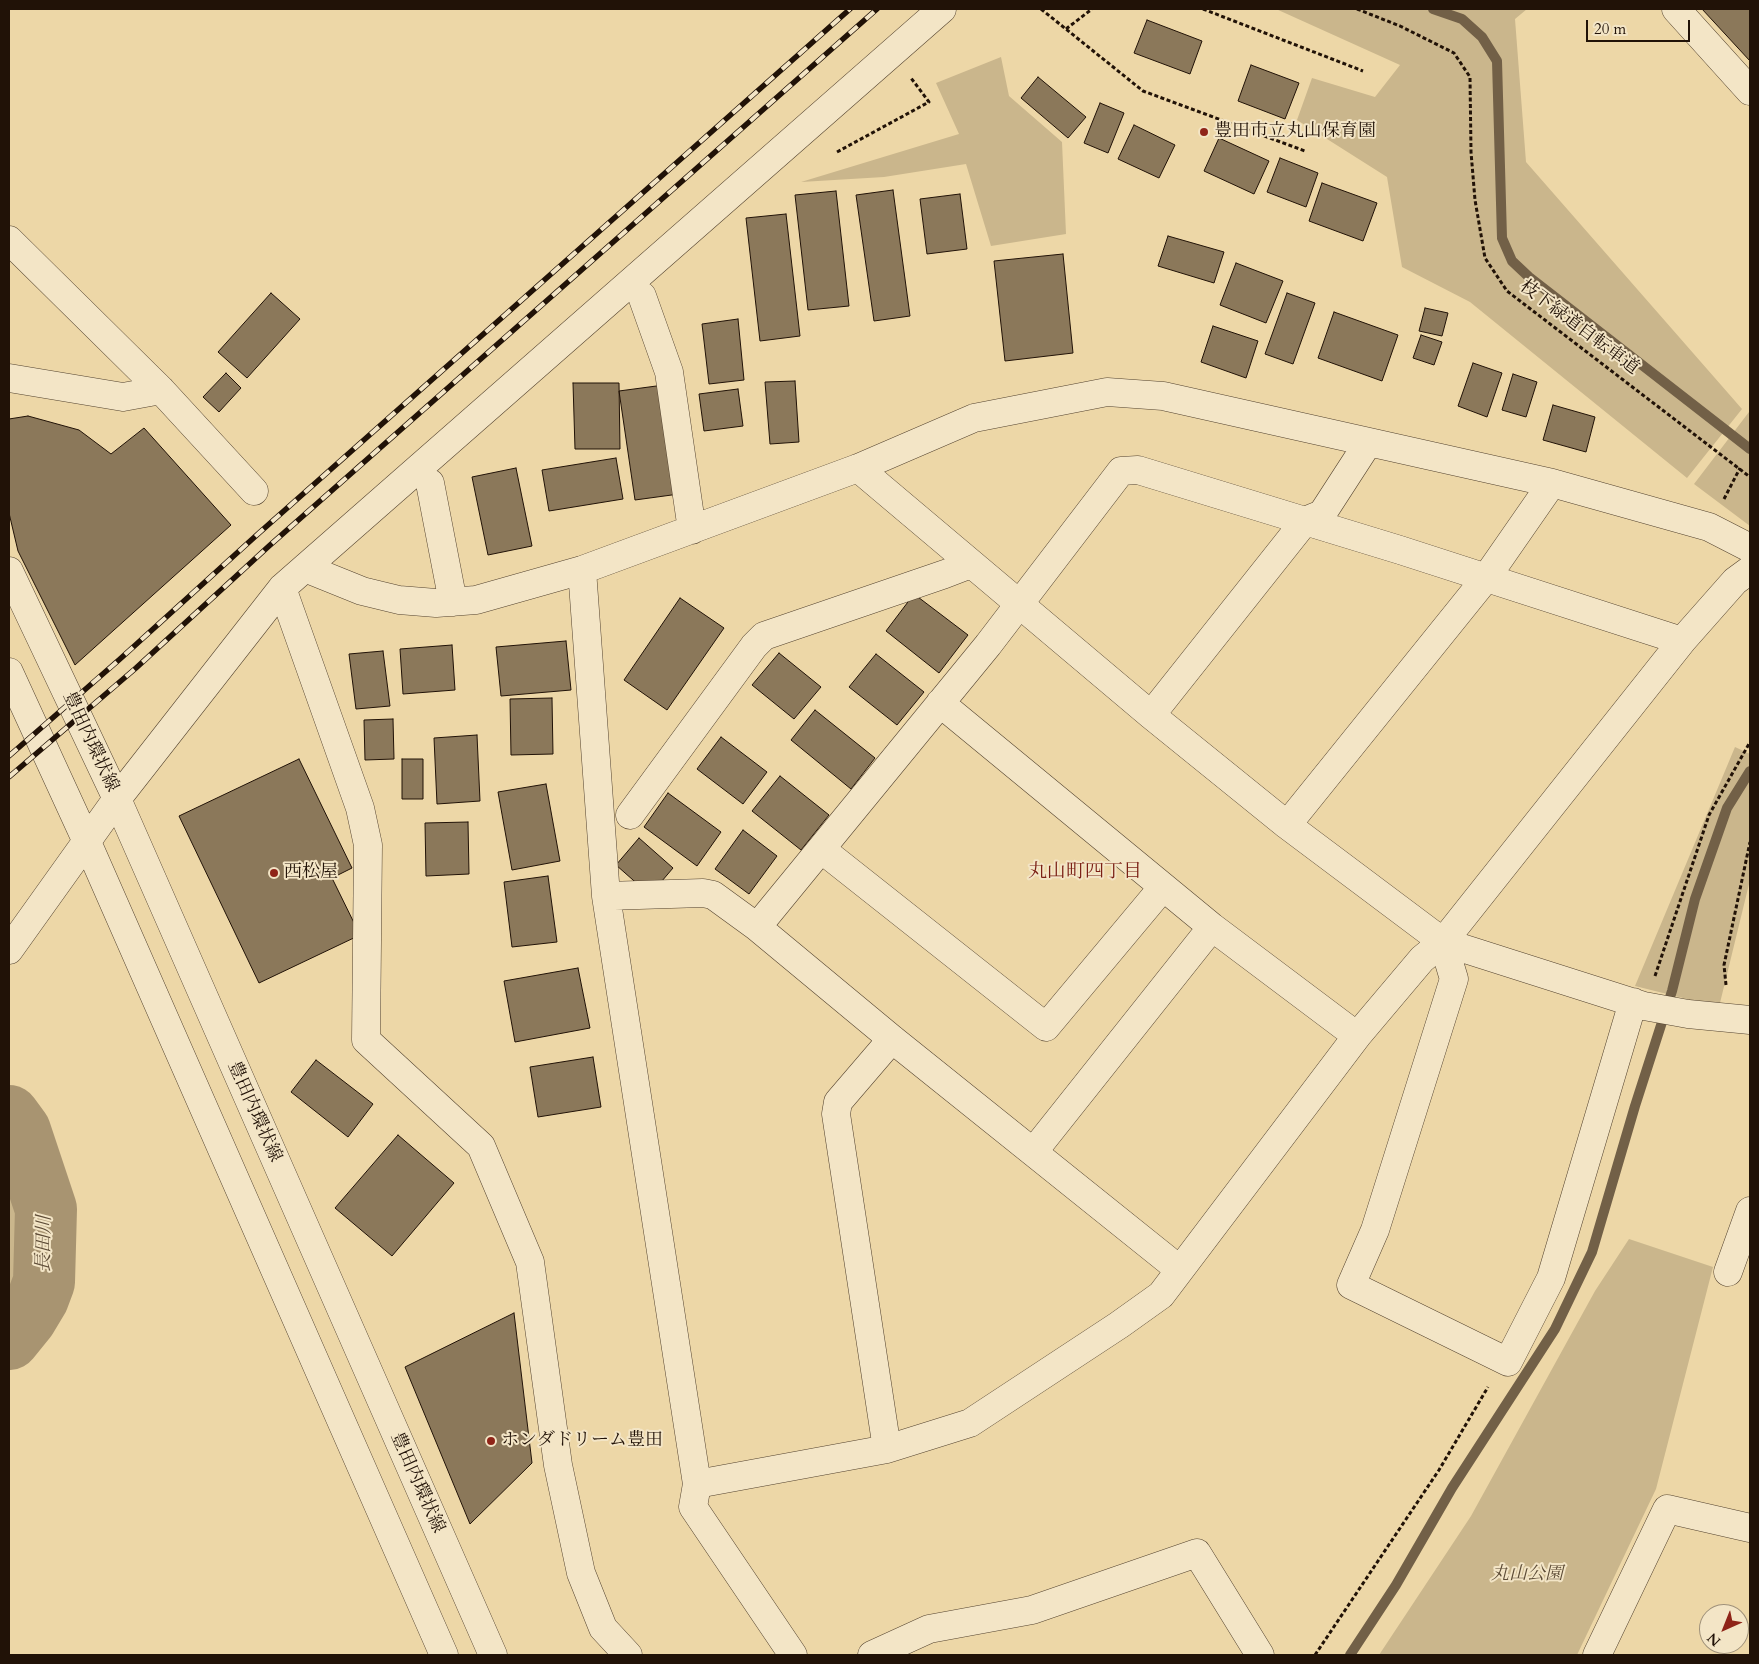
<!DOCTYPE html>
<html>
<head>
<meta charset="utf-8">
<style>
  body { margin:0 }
  #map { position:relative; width:1759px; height:1664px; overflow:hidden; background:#edd7a7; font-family:Cardo,serif }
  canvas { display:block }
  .frame { position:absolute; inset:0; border:10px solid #211207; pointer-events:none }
  .north { position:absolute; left:1699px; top:1604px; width:50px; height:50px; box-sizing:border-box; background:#f3e5c6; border:1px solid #9f917a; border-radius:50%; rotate:224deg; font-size:14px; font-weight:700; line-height:20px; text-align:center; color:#211207 }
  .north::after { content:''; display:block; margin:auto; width:18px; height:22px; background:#8f2418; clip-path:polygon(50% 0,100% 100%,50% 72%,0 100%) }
  .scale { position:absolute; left:1586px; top:20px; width:104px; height:22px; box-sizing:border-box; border:2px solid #211207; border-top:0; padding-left:6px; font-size:15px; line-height:18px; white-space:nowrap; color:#211207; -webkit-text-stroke:4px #f3e5c6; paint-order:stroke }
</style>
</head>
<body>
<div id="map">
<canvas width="1759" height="1664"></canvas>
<div class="frame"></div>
<div class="north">N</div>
<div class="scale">20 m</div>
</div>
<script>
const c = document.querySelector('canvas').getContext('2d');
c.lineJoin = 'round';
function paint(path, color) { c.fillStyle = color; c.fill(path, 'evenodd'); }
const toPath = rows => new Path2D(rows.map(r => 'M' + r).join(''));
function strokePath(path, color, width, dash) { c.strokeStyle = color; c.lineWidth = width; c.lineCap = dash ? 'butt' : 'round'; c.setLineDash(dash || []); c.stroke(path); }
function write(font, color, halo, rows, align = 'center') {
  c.font = font + ' Cardo,"Noto Serif JP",serif'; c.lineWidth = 4; c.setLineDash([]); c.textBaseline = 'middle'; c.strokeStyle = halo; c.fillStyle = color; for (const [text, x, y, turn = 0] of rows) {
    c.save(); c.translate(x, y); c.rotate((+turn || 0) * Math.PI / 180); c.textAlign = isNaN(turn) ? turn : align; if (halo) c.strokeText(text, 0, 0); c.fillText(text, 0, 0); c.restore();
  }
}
paint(toPath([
  [1276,9,1527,9,1515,19,1526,162,1742,409,1687,478,1470,302,1402,267,1387,177,1297,120,1312,78,1375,97,1400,65],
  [1001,57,1009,96,1062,142,1066,234,991,246,966,164,884,177,801,182,959,134,936,83],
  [1749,412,1750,413,1750,526,1694,484],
  [1735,747,1750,754,1750,880,1719,1007,1635,986],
  [9,1155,27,1224,27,1287,9,1312],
  [1629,1239,1713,1267,1656,1489,1577,1655,1379,1655,1471,1516,1595,1291]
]), '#cab68c');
strokePath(toPath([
  [1433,9,1462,19,1482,37,1497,61,1502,238,1512,261,1529,277,1750,449],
  [1350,1655,1396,1585,1452,1488,1555,1329,1592,1252,1635,1106,1672,991,1695,899,1727,808,1750,771]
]), '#726047', 10);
strokePath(toPath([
  [9,1116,20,1131,46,1209,44,1282,38,1298,26,1318,9,1339]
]), '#a89471', 62);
const building = toPath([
  [1702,9,1750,9,1750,61,1702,9],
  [1147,20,1202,41,1190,74,1134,53,1147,20],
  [1251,65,1299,83,1285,119,1238,101,1251,65],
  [1038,77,1086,117,1068,138,1021,98,1038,77],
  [1100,103,1124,113,1108,153,1084,143,1100,103],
  [1134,125,1175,145,1159,178,1118,159,1134,125],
  [1219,138,1269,161,1254,194,1204,171,1219,138],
  [1280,158,1318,173,1306,207,1267,192,1280,158],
  [1322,183,1377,203,1363,241,1309,221,1322,183],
  [893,190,910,316,874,321,856,195,893,190],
  [836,191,849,306,808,310,795,195,836,191],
  [960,194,967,249,927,254,920,199,960,194],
  [786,214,800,336,760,341,746,218,786,214],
  [1168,236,1224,252,1214,283,1158,266,1168,236],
  [1063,254,1073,353,1005,361,994,261,1063,254],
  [1236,263,1283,281,1266,323,1220,305,1236,263],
  [271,293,300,319,247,378,218,352,271,293],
  [1287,293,1315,303,1293,364,1265,354,1287,293],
  [1425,308,1448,313,1442,336,1419,331,1425,308],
  [1334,312,1398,335,1382,381,1318,358,1334,312],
  [738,319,744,380,709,384,702,324,738,319],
  [1213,326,1258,341,1246,378,1201,362,1213,326],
  [1421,335,1442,342,1434,365,1413,358,1421,335],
  [1473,363,1502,373,1487,417,1458,406,1473,363],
  [226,373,241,388,219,412,203,397,226,373],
  [1513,374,1537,382,1526,417,1502,410,1513,374],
  [795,381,799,442,770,444,765,382,795,381],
  [573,383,619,383,620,449,575,449,573,383],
  [664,385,679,494,635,500,619,391,664,385],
  [738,389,743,426,704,431,699,394,738,389],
  [1553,405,1595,417,1586,452,1543,440,1553,405],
  [28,416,79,430,111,454,144,428,231,525,75,665,18,551,9,513,9,419,28,416],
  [616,458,623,499,549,511,542,470,616,458],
  [516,468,532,546,488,555,472,477,516,468],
  [914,594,968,635,939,673,886,631,914,594],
  [680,598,724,628,667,710,624,680,680,598],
  [566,641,571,690,501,696,496,647,566,641],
  [452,645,455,690,403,694,400,649,452,645],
  [383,651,390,706,356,709,349,654,383,651],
  [779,653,821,687,794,719,752,685,779,653],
  [876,654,924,692,897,725,849,687,876,654],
  [552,698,553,754,511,755,510,699,552,698],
  [815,710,875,758,851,789,791,740,815,710],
  [393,719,394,759,365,760,364,720,393,719],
  [477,735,480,801,437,804,434,738,477,735],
  [721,737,767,772,743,804,697,769,721,737],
  [299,759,352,868,332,878,360,935,259,983,179,816,299,759],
  [402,759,423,759,423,799,402,799,402,759],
  [780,776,829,815,801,850,752,811,780,776],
  [546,784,560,861,512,870,498,792,546,784],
  [668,793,721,832,697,866,644,827,668,793],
  [468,822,469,874,426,876,425,823,468,822],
  [743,830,777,856,749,894,715,869,743,830],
  [639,838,673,868,650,895,616,865,639,838],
  [548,876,557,942,512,947,504,882,548,876],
  [578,968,590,1028,515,1042,504,981,578,968],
  [593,1057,601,1107,538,1117,530,1067,593,1057],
  [316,1060,373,1104,348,1137,291,1092,316,1060],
  [398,1135,454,1183,392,1256,335,1208,398,1135],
  [514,1313,532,1463,470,1524,405,1367,514,1313]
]);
paint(building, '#8b785a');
strokePath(building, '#211207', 1);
const minor = toPath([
  [1676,9,1750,91],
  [9,240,161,390,254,491],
  [642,296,669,372,692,530],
  [9,378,123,397,161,390],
  [858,468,1151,715,1287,825,1443,942,1644,1006,1688,1014,1750,1020],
  [430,483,453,602],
  [305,568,362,591,399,600,436,603,476,600,582,570,858,468,974,418,1107,392,1163,396,1552,483,1709,527,1750,548],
  [582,570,606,896,697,1484,887,1449,970,1423,1119,1325,1161,1295,1357,1036,1422,959,1443,942,1682,641,1735,581,1750,570],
  [9,571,117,799,493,1655],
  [282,588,360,808,368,845,366,1040,481,1146,530,1262,558,1465,581,1573,603,1628,628,1655],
  [9,672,87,842,444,1655],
  [940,703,1212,927,1357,1036],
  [1151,715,1305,521,1322,514,1368,443],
  [630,815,754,646,764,636,945,574,971,564],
  [1287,825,1486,578,1552,483],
  [821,849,1046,1027,1163,887],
  [606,896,703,893,713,895,757,927,892,1039,1180,1270],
  [757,927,988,645,1121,471,1138,470,1400,550,1682,641],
  [1443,942,1454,979,1375,1230,1351,1285,1508,1362,1551,1278,1633,1002],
  [9,950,117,799,282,588,942,9],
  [1034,1151,1212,927],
  [1728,1272,1750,1211],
  [887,1449,836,1114,838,1102,892,1039],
  [697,1484,693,1507,793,1655],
  [872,1655,929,1629,1032,1610,1197,1553,1260,1655],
  [1597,1655,1667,1509,1750,1528]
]);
strokePath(minor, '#54432f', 29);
strokePath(toPath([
  [1041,9,1143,91,1305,151],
  [1203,9,1363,71],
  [1357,9,1400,26,1454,53,1470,77,1471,152,1475,200,1485,258,1507,291,1750,477],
  [1066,29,1092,9],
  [837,152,929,102,911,78],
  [1724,499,1740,468],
  [1655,976,1709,815,1750,742],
  [1726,985,1724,965,1750,842],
  [1315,1655,1439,1470,1488,1387]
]), '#211207', 3, [4, 2.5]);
strokePath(minor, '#f3e5c6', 28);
const rail = toPath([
  [9,756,120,659,259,533,850,9],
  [9,777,136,668,269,546,877,9]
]);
strokePath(rail, '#211207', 5.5);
strokePath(rail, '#f3e5c6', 4, [11]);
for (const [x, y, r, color] of [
  [1204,132,5,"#8f2418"],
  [274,873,5,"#8f2418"],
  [491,1441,5,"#8f2418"]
]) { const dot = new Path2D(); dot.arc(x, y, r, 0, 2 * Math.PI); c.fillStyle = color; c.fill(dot); strokePath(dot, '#f3e5c6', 2); }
write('18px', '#211207', '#f3e5c6', [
  ["豊田市立丸山保育園",1214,132],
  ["西松屋",284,873],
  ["ホンダドリーム豊田",501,1441]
], 'left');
write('18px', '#211207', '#f3e5c6', [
  ["枝下緑道自転車道",1579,328,37],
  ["豊田内環状線",90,742,65],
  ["豊田内環状線",254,1112,66],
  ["豊田内環状線",417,1483,66]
]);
write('italic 18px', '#5c4b36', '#f3e5c6', [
  ["丸山公園",1527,1575]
]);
write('19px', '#7a1f14', '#f3e5c6', [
  ["丸山町四丁目",1085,873]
]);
write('italic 19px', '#5e4c37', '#f3e5c6', [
  ["長田川",45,1244,-89]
]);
</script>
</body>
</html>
